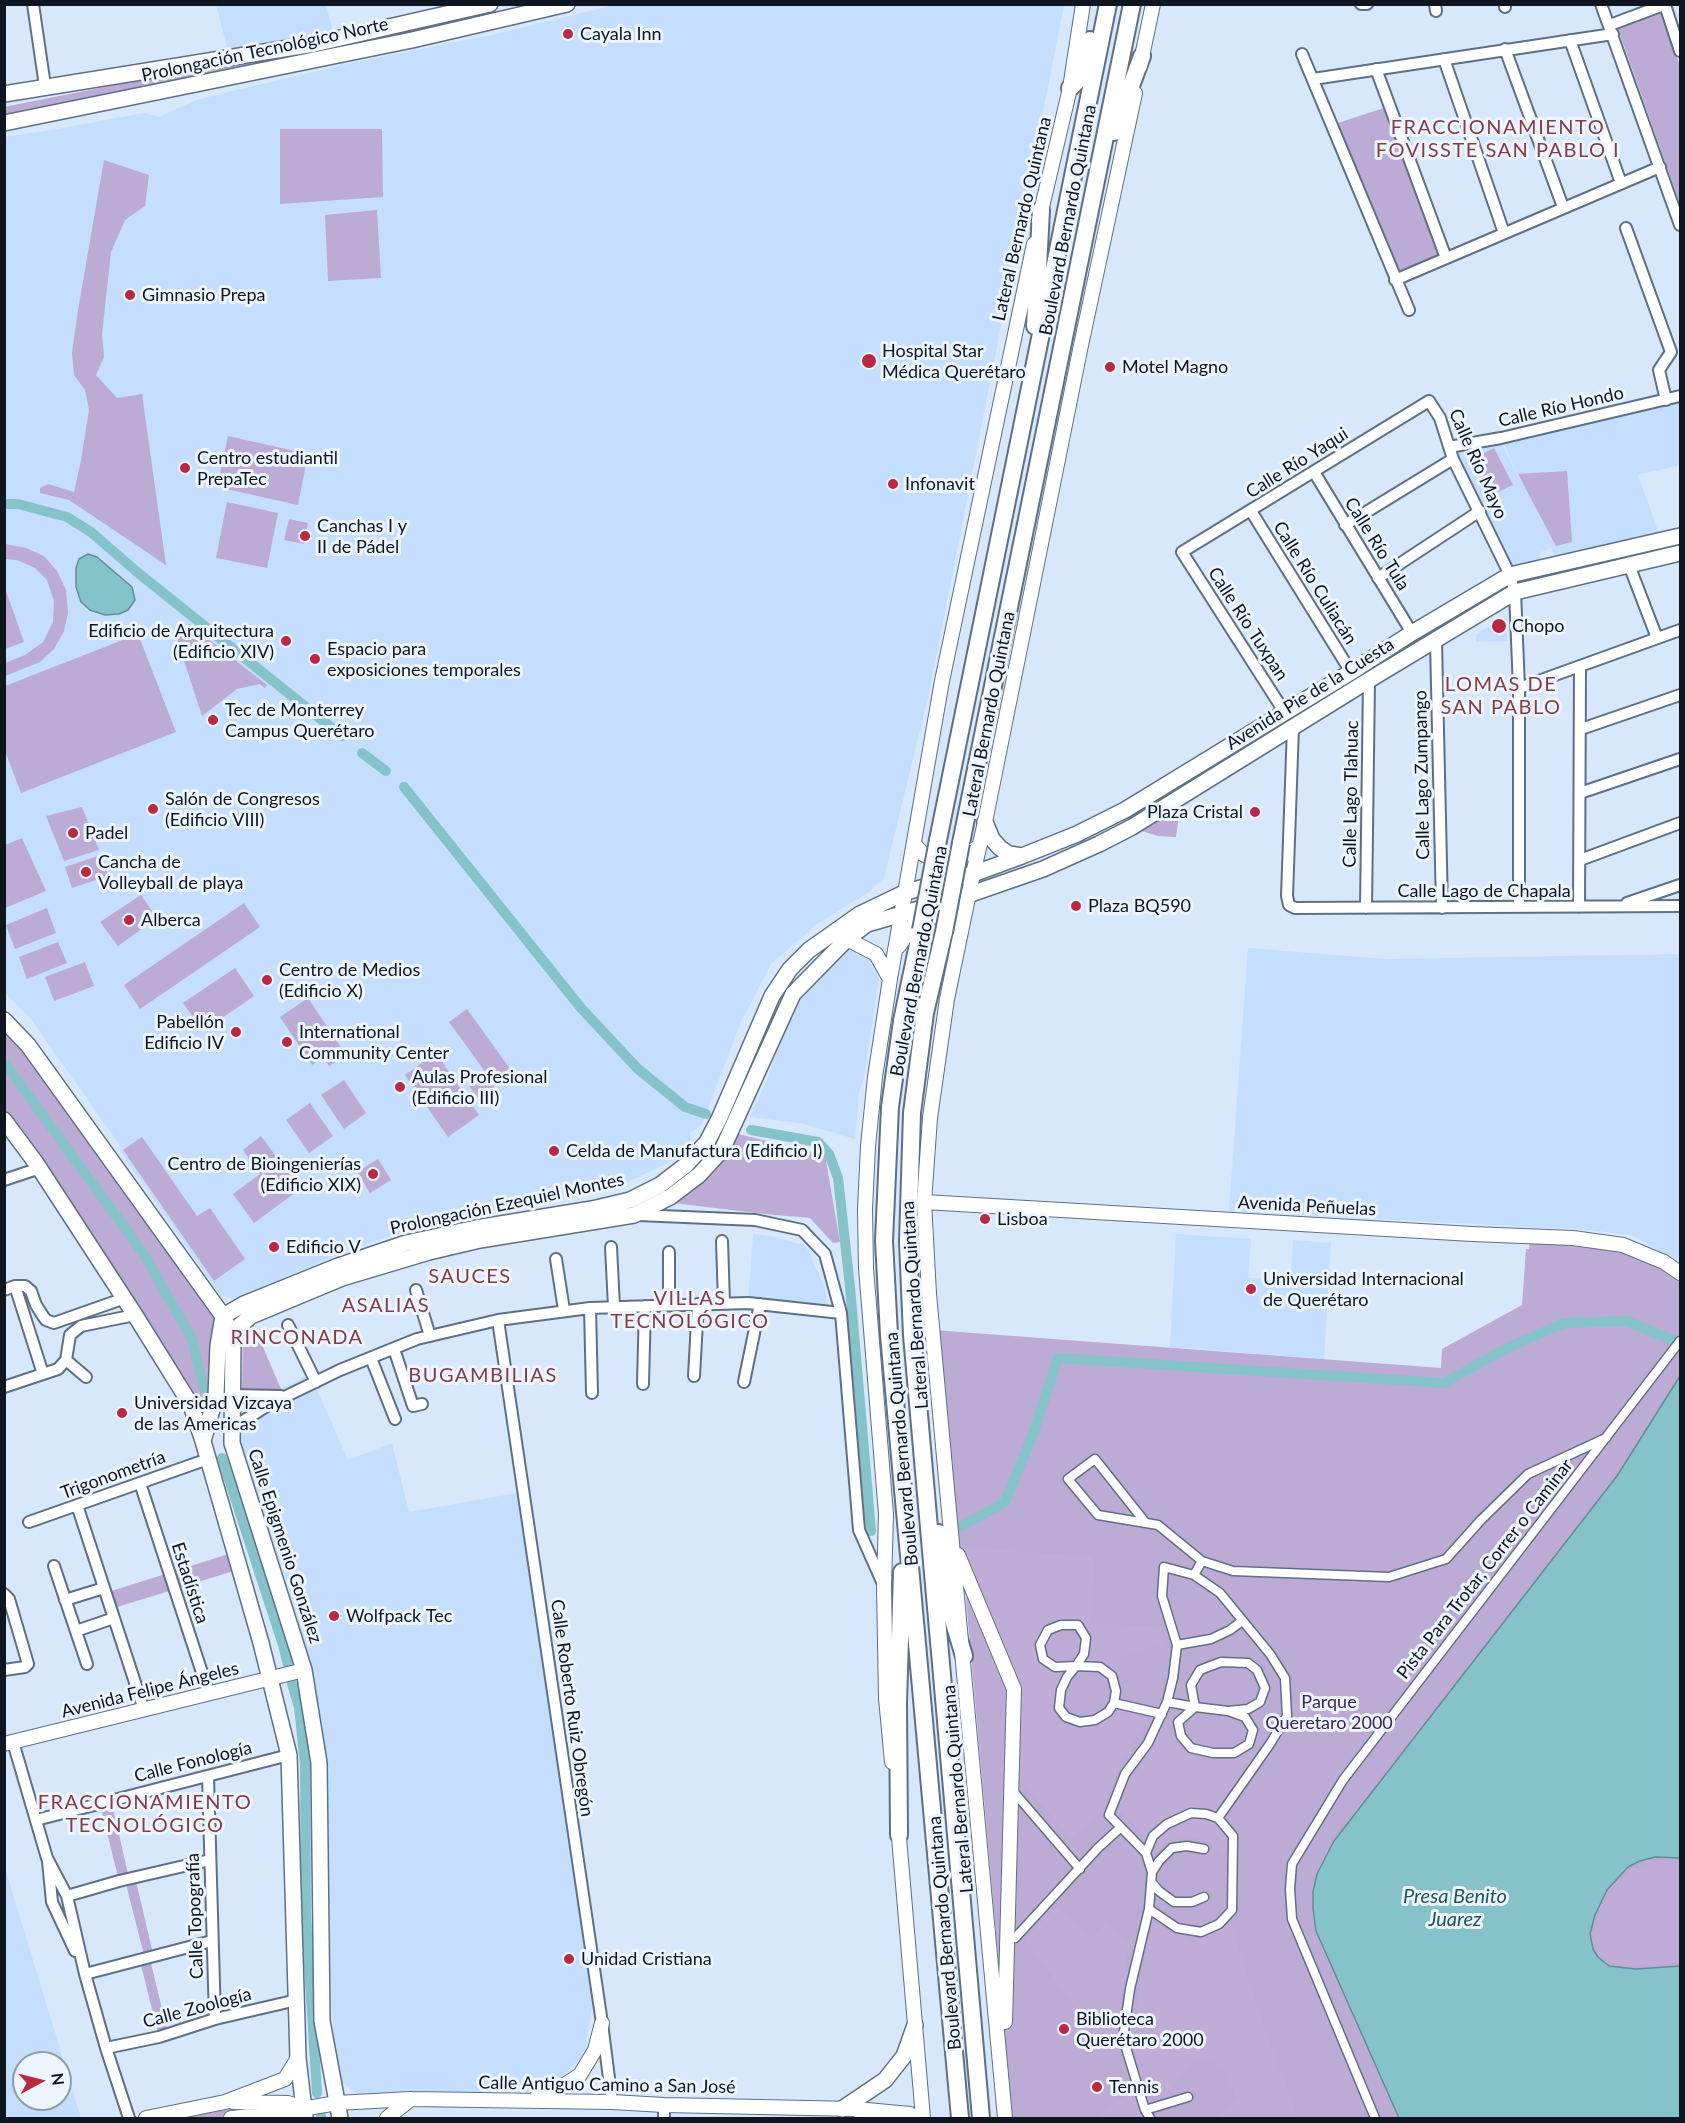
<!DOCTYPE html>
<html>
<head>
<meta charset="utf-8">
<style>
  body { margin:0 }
  #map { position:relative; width:1685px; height:2123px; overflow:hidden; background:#d7e7fc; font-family:Lato,sans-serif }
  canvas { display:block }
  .frame { position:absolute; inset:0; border:6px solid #0f161f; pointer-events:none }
  .north { position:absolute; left:12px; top:2051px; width:60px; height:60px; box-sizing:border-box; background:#ecf4fe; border:2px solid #949ba5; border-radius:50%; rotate:83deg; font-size:16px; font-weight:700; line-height:24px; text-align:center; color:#0f161f }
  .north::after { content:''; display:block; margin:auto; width:21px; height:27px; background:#ba2943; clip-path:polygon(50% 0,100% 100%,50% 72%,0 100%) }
</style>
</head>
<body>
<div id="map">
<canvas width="1685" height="2123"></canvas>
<div class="frame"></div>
<div class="north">N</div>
</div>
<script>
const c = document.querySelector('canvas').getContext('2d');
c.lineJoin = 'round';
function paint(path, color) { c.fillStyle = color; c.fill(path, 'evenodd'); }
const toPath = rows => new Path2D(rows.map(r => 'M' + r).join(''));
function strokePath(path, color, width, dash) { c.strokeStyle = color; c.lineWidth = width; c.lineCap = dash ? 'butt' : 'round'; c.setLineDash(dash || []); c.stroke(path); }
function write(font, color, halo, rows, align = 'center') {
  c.font = font + ' Lato,sans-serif'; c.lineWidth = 6; c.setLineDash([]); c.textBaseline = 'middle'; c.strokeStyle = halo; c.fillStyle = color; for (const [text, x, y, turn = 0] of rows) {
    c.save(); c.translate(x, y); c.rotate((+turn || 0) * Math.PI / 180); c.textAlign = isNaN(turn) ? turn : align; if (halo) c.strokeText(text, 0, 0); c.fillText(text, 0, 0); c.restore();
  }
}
paint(toPath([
  [216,5,326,5,335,40,230,58],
  [615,5,1064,5,929,693,884,878,869,892,818,923,771,964,741,1022,702,1124,689,1134,695,1150,615,1188,403,1232,348,1250,236,1299,220,1295,120,1151,119,1144,30,1018,5,993,4,137,52,130,143,113,159,117,199,99,347,64,492,35],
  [1680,398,1680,465,1638,475,1661,539,1559,563,1551,548,1539,553,1545,566,1511,574,1449,447,1500,439,1526,493,1502,440],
  [1507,617,1507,641,1476,642,1476,634],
  [850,946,869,955,879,978,864,1078,859,1092,855,1139,800,1123,750,1117,767,1080,797,995],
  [1248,948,1386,959,1680,954,1680,1262,1631,1235,1588,1230,1229,1211],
  [753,1234,771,1236,806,1246,825,1288,828,1312,748,1303],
  [1176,1234,1251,1239,1248,1278,1291,1279,1293,1240,1331,1243,1324,1359,1170,1347],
  [310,1374,348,1460,392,1443,409,1512,517,1493,594,1994,585,2053,561,2078,532,2092,375,2095,357,2094,341,2081,334,2044,331,1992,327,1762,308,1658,292,1598,240,1441,245,1427,253,1421,289,1406,281,1389],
  [5,1868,81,2118,5,2118],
  [24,2063,60,2063,60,2099,24,2099]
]), '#c5defe');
paint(toPath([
  [1662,13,1680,66,1680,204,1618,29],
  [387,31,390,40,5,119,4,107],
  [1387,107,1443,254,1396,275,1335,124],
  [280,129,382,129,383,197,280,204],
  [104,160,149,175,145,206,125,220,111,252,102,334,104,357,96,375,117,398,142,394,166,565,69,500,40,493,40,488,48,484,74,492,81,460,89,410,85,390,74,375,72,353,78,310],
  [377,210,381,278,328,281,325,215],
  [228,436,308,454,298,505,217,487],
  [1494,448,1513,485,1492,495,1474,458],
  [1567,471,1572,542,1556,546,1518,474],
  [227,502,278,513,267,568,216,558],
  [289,519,308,523,304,544,284,540],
  [5,540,6,544,26,548,44,556,57,571,66,590,68,613,64,631,54,649,40,662,5,676,5,663,25,655,43,642,53,622,54,601,47,580,35,568,17,560,5,559],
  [5,588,24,642,5,649,4,649],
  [189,624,267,685,265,688,260,684,237,689,202,716,177,639],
  [138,634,176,732,21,793,5,751,5,686],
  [82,807,99,850,64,861,46,816],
  [1180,807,1176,837,1158,836,1142,831],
  [22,838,46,891,5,908,5,845],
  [101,855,108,876,72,888,65,867],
  [141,895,157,918,118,946,100,922],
  [244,903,260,927,140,1009,124,985],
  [47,908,56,933,15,949,6,925],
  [58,942,67,963,27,979,19,957],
  [85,962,94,986,54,1001,45,977],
  [235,968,254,996,203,1031,183,1003],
  [308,998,346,1055,329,1066,323,1057,312,1065,280,1017],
  [467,1009,513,1073,478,1098,469,1086,486,1073,449,1022],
  [4,1031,48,1082,217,1319,211,1391,203,1422,31,1144,5,1111],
  [436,1053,479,1115,448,1137,405,1075],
  [344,1080,366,1113,344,1129,321,1095],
  [310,1103,333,1136,309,1153,286,1120],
  [738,1134,825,1155,840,1242,833,1243,810,1218,764,1214,674,1203],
  [261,1136,300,1189,254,1223,233,1194,260,1174,243,1150],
  [142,1137,197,1216,210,1208,245,1259,214,1281,123,1150],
  [378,1159,391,1180,370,1193,357,1172],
  [1530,1237,1610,1242,1680,1273,1680,2118,1006,2118,1005,2033,963,1566,953,1542,933,1330,1441,1368,1442,1349,1522,1305,1526,1249,1529,1249],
  [253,1324,281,1389,242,1391,243,1332],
  [235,1552,240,1569,111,1609,105,1593],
  [111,1800,129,1878,135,1877,154,1958,150,1959,168,2034,159,2037,140,1961,145,1959,125,1880,119,1881,100,1804],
  [225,2105,275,2106,234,2118,166,2118]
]), '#bcabd4');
paint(toPath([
  [965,1547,1093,1557,1094,1564,1091,1623,1160,1627,1164,1647,1147,1647,1119,1658,1120,1666,1087,1663,1090,1657,1091,1636,1080,1620,1052,1622,1038,1635,1036,1653,1043,1668,1059,1672,1055,1702,1058,1717,1066,1725,1077,1728,1099,1725,1115,1714,1149,1718,1121,1763,1104,1809,1071,1839,1018,1777,1019,1684],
  [1165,1718,1175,1746,1199,1759,1226,1760,1260,1750,1210,1820,1231,1841,1223,1854,1204,1840,1186,1836,1155,1849,1119,1809,1126,1786,1148,1754],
  [1662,1861,1680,1862,1680,1962,1641,1966,1613,1964,1600,1956,1593,1934,1602,1907,1613,1890,1625,1875,1643,1865],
  [1057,1907,1092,1937,1107,1923,1128,1945,1116,2038,1090,2053,1075,2032,1077,2011,1025,1939],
  [1152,1922,1193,1943,1212,1936,1231,1923,1261,2019,1298,2118,1201,2118,1220,2115,1236,2099,1224,2067,1205,2058,1184,2070,1170,2092,1150,2087,1142,2078,1131,2037],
  [1132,2090,1143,2118,1097,2118]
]), '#bfadd8');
const water = toPath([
  [88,554,97,557,132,587,135,600,128,610,119,614,105,615,90,610,81,602,76,587,76,568,79,559,88,554],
  [1680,1376,1680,1858,1655,1857,1640,1861,1628,1867,1607,1890,1595,1915,1590,1934,1593,1949,1598,1957,1609,1966,1636,1969,1680,1966,1680,2118,1399,2118,1316,1931,1313,1909,1313,1892,1317,1874,1334,1841,1617,1476,1680,1376]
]);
paint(water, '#86c2ca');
strokePath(water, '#628e97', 1.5);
strokePath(toPath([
  [4,504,18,504,67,517,91,532,137,572,342,736],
  [362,753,386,771],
  [404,787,581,1008,638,1069,685,1107,706,1114],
  [4,1062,143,1253,192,1339,204,1389],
  [751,1130,818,1142,829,1154,838,1178,850,1287,871,1531],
  [222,1458,283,1645,288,1665],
  [962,1526,1005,1502,1033,1434,1058,1358,1444,1383,1507,1348,1564,1323,1626,1321,1680,1343],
  [292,1684,299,1707,305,1765,306,1917,317,2093],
  [321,2116,321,2118]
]), '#86c2ca', 10);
const pedestrian = toPath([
  [1145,1522,1095,1459,1068,1479,1098,1515,1158,1525,1202,1561,1233,1571,1389,1577,1446,1559,1481,1520,1528,1474,1606,1438],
  [1194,1575,1220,1593,1270,1654,1285,1678,1287,1716,1270,1744,1218,1818],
  [1061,1625,1078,1625,1086,1638,1084,1654,1076,1666,1055,1667,1043,1659,1040,1645,1048,1630,1061,1625],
  [1177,1645,1211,1639,1230,1630,1242,1621],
  [1076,1666,1100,1667,1112,1676,1116,1691,1114,1703,1108,1712,1095,1720,1080,1722,1066,1717,1059,1708,1061,1690,1067,1677,1076,1666],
  [1167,1702,1195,1707,1191,1685,1200,1670,1221,1662,1248,1663,1257,1670,1265,1688,1260,1702,1248,1709,1228,1711,1195,1707,1178,1722,1181,1736,1191,1748,1213,1753,1234,1753,1249,1744,1253,1730,1245,1717,1228,1711],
  [1114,1703,1162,1714],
  [1012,1790,1080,1869],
  [1191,1813,1206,1814,1218,1818,1233,1836,1232,1910,1219,1924,1201,1932,1177,1928,1149,1909,1152,1872,1146,1853,1153,1836,1167,1824,1191,1813],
  [1146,1853,1109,1815,1125,1774,1148,1743,1167,1702,1173,1678,1177,1645,1162,1596,1164,1567,1194,1575,1202,1561],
  [1152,1872,1159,1861,1172,1848,1187,1846,1204,1849],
  [1152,1883,1159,1891,1174,1902,1192,1902,1204,1897],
  [1149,1909,1130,1989,1123,2038,1145,2110,1150,2118],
  [1015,1938,1098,1848,1120,1828],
  [1145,2110,1188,2097],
  [1375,2118,1292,1919,1290,1889,1292,1864,1343,1780,1680,1341]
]);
const minor = toPath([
  [33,4,45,86],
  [1361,4,1367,4],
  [1435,4,1436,11],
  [1505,4,1505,7],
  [1601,4,1680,225],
  [1665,5,1680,51],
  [1610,25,1666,4],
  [1570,40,1621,183],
  [1505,49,1563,207],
  [1302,54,1409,310],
  [1444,59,1504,233],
  [1376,69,1446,258],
  [1313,79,1613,34],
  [1626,228,1671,352,1659,370,1666,400],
  [1395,280,1660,167],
  [1449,447,1501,438,1680,396],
  [1314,472,1412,633],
  [1251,511,1351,672],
  [1345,525,1453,459],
  [1629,565,1657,638],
  [1378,578,1480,511],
  [1436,641,1442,908],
  [1519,688,1680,630],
  [1285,713,1182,552,1429,401,1440,418,1453,459,1508,571,1515,592,1519,688,1519,907],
  [1293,727,1287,896,1289,905,1295,908,1680,906],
  [1581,729,1680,695],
  [1580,793,1680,759],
  [1580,860,1680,823],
  [1627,903,1680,885],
  [1579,907,1580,667],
  [1366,908,1369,680],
  [4,1180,40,1168],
  [638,1215,755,1220,802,1230,825,1254,841,1313,859,1530,883,1584],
  [722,1241,724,1303],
  [611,1247,614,1307],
  [556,1259,564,1310],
  [15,1286,43,1374],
  [4,1290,15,1286,25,1286,31,1291,36,1305,43,1316,46,1320,54,1323,125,1298],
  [416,1290,430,1336],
  [669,1305,669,1252],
  [590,1308,592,1393],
  [498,1320,602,2023,612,2102],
  [288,1325,316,1382],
  [394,1349,413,1406,422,1404],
  [371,1358,395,1419],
  [66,1360,86,1377],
  [694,1376,698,1304],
  [744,1382,760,1304],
  [643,1384,645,1306],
  [4,1387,58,1369,66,1360,70,1335,81,1326,135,1315],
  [233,1395,281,1396],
  [232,1428,270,1404,340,1370,417,1339,498,1320,590,1308,748,1303,841,1313],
  [140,1483,209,1694],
  [77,1505,144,1710],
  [29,1522,208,1459],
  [54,1566,87,1664],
  [4,1594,9,1599,28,1664,25,1667,4,1670],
  [65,1600,104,1588],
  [76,1631,114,1618],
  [13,1742,47,1858,67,1896,85,1974,106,2048,129,2118],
  [208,1776,215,2019],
  [36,1820,289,1755],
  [48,1861,52,1902,75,1951],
  [67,1896,119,1881,210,1860],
  [85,1974,212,1941],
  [106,2048,159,2037,215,2019,297,2000],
  [664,2118,664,2105]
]);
const tertiary = toPath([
  [1140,66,1153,4],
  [1039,220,1070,88,1083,4],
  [914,844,923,854,931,858,948,859,970,853,980,845],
  [847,939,876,954,890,979],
  [899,946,914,924,932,917,947,915,957,917],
  [924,1202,1472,1234,1573,1238,1623,1245,1664,1262,1680,1273],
  [958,1555,1014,1689,1005,2022],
  [4,1744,304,1670],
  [892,1762,886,1698,884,1586,886,1514,866,1268,865,1209,868,1146,875,1077,890,979,942,681,1034,244],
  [898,1826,923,2118],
  [537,2097,555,2091,580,2075,595,2050,602,2023],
  [233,2102,288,2103,300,2107],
  [146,2118,225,2102,285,2079,298,2058],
  [231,2118,272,2114,337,2103,411,2099,612,2102,664,2105,856,2109,910,2114],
  [387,2118,411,2099],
  [1005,2118,929,1294,924,1202,930,1118,947,999,973,874,985,822,1080,350,1135,93]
]);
const secondary = toPath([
  [4,94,314,44,490,4],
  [4,123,412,40,567,4],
  [985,822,992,839,1000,848,1009,854,1022,856],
  [4,1020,28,1045,223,1316,231,1333,233,1342,232,1443,304,1670,319,1763,322,2021,340,2118],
  [4,1120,36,1163,135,1315,191,1405,203,1441,261,1643,289,1755,298,2058,305,2118],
  [231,1333,251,1316,342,1278,429,1252,480,1240,634,1215,670,1197,699,1175,722,1150,793,994,847,939,867,924,968,895,1043,869,1099,844,1132,827,1369,680,1515,592,1680,553],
  [203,1441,216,1396,218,1346,223,1316,244,1304,338,1266,406,1243,476,1228,592,1209,630,1200,660,1185,686,1165,707,1142,719,1119,772,996,790,969,809,950,860,914,906,892,973,874,1022,856,1077,834,1125,810,1351,672,1412,633,1510,575,1680,536],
  [842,2109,885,2080,904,2056,915,2025],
  [856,2109,878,2118]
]);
const primary = toPath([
  [1070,88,1081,77,1090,40],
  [1114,132,1142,56],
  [1035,326,1041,210],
  [938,840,1108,4],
  [961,843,1132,4],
  [921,930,902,1021,890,1107,884,1241,889,1335,960,2118],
  [944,932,925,1013,912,1113,908,1242,912,1335,981,2118],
  [939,1533,951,1613,964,1656],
  [899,1835,898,1703,902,1572]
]);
strokePath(pedestrian, '#5e7086', 11);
strokePath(minor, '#5e7086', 14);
strokePath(tertiary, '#5e7086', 16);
strokePath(secondary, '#5e7086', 18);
strokePath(primary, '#5e7086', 20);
strokePath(pedestrian, '#fff', 8);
strokePath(minor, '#fff', 10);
strokePath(tertiary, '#fff', 14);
strokePath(secondary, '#fff', 15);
strokePath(primary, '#fff', 16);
const primaryBridge = toPath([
  [921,930,938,840],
  [944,932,961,843]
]);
strokePath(primaryBridge, '#5e7086', 20, []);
strokePath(primaryBridge, '#fff', 16);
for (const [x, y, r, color] of [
  [568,34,6,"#ba2943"],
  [130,295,6,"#ba2943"],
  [869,361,8,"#ba2943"],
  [1110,367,6,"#ba2943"],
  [185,468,6,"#ba2943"],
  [893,484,6,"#ba2943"],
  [305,536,6,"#ba2943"],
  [1499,626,8,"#ba2943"],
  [286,641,6,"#ba2943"],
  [315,659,6,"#ba2943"],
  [213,720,6,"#ba2943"],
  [153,809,6,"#ba2943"],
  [1255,812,6,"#ba2943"],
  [73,833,6,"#ba2943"],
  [86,872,6,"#ba2943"],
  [1076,906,6,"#ba2943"],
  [129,920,6,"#ba2943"],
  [267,980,6,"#ba2943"],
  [236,1032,6,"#ba2943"],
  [287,1042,6,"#ba2943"],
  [400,1087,6,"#ba2943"],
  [554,1151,6,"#ba2943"],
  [373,1174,6,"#ba2943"],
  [985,1219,6,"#ba2943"],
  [274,1247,6,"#ba2943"],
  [1251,1289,6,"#ba2943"],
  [122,1413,6,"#ba2943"],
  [334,1616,6,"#ba2943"],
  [569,1959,6,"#ba2943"],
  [1064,2029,6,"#ba2943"],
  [1097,2087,6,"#ba2943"]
]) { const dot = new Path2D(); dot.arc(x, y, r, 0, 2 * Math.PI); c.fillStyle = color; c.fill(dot); strokePath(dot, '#ecf4fe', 2); }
write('18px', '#0f161f', '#ecf4fe', [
  ["Cayala Inn",580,34],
  ["Gimnasio Prepa",142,295],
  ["Hospital Star",882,351],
  ["Médica Querétaro",882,372],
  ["Motel Magno",1122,367],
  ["Centro estudiantil",197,458],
  ["PrepaTec",197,479],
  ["Infonavit",905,484],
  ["Canchas I y",317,526],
  ["II de Pádel",317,547],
  ["Chopo",1512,626],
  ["Edificio de Arquitectura",274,631,"right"],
  ["(Edificio XIV)",274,652,"right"],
  ["Espacio para",327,649],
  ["exposiciones temporales",327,670],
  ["Tec de Monterrey",225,710],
  ["Campus Querétaro",225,731],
  ["Salón de Congresos",165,799],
  ["(Edificio VIII)",165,820],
  ["Plaza Cristal",1243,812,"right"],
  ["Padel",85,833],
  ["Cancha de",98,862],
  ["Volleyball de playa",98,883],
  ["Plaza BQ590",1088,906],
  ["Alberca",141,920],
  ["Centro de Medios",279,970],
  ["(Edificio X)",279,991],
  ["Pabellón",224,1022,"right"],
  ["Edificio IV",224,1043,"right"],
  ["International",299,1032],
  ["Community Center",299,1053],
  ["Aulas Profesional",412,1077],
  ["(Edificio III)",412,1098],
  ["Celda de Manufactura (Edificio I)",566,1151],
  ["Centro de Bioingenierías",361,1164,"right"],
  ["(Edificio XIX)",361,1185,"right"],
  ["Lisboa",997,1219],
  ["Edificio V",286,1247],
  ["Universidad Internacional",1263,1279],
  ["de Querétaro",1263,1300],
  ["Universidad Vizcaya",134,1403],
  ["de las Americas",134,1424],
  ["Wolfpack Tec",346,1616],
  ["Unidad Cristiana",581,1959],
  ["Biblioteca",1076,2019],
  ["Querétaro 2000",1076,2040],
  ["Tennis",1109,2087]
], 'left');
write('18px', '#0f161f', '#ecf4fe', [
  ["Prolongación Tecnológico Norte",265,50,-12],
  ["Lateral Bernardo Quintana",1022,219,-77],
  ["Boulevard Bernardo Quintana",1068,220,-79],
  ["Calle Río Hondo",1561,407,-13],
  ["Calle Río Yaqui",1297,463,-32],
  ["Calle Río Mayo",1478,464,66],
  ["Calle Río Tula",1377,544,58],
  ["Calle Río Culiacán",1315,583,58],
  ["Calle Río Tuxpan",1248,624,57],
  ["Avenida Pie de la Cuesta",1310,694,-32],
  ["Lateral Bernardo Quintana",989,714,-79],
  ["Calle Lago Zumpango",1422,775,-91],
  ["Calle Lago Tlahuac",1351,794,-89],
  ["Calle Lago de Chapala",1484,891],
  ["Boulevard Bernardo Quintana",919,961,-79],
  ["Prolongación Ezequiel Montes",507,1204,-12],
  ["Avenida Peñuelas",1307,1206,3],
  ["Lateral Bernardo Quintana",915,1305,-94],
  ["Boulevard Bernardo Quintana",902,1449,-95],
  ["Trigonometría",113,1475,-20],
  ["Calle Epigmenio González",285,1546,72],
  ["Pista Para Trotar, Correr o Caminar",1485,1569,-52],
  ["Estadística",190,1583,72],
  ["Avenida Felipe Ángeles",150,1690,-14],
  ["Calle Roberto Ruiz Obregón",572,1708,82],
  ["Calle Fonología",193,1762,-14],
  ["Lateral Bernardo Quintana",958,1789,-95],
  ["Calle Topografía",195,1916,-92],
  ["Boulevard Bernardo Quintana",945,1933,-95],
  ["Calle Zoología",197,2008,-15],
  ["Calle Antiguo Camino a San José",607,2085,1]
]);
write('18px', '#3e255a', '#ecf4fe', [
  ["Parque",1329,1702],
  ["Queretaro 2000",1329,1723]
]);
c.letterSpacing = '1.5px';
write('20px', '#853c43', '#ecf4fe', [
  ["FRACCIONAMIENTO",1498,128],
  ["FOVISSTE SAN PABLO I",1498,151],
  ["LOMAS DE",1501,685],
  ["SAN PABLO",1501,708],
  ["SAUCES",470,1277],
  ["VILLAS",690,1299],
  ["TECNOLÓGICO",690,1322],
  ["ASALIAS",386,1306],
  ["RINCONADA",297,1338],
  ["BUGAMBILIAS",483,1376],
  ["FRACCIONAMIENTO",145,1803],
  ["TECNOLÓGICO",145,1826]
]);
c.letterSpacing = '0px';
write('italic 20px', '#20545a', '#ecf4fe', [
  ["Presa Benito",1455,1897],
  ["Juarez",1455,1920]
]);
</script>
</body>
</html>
